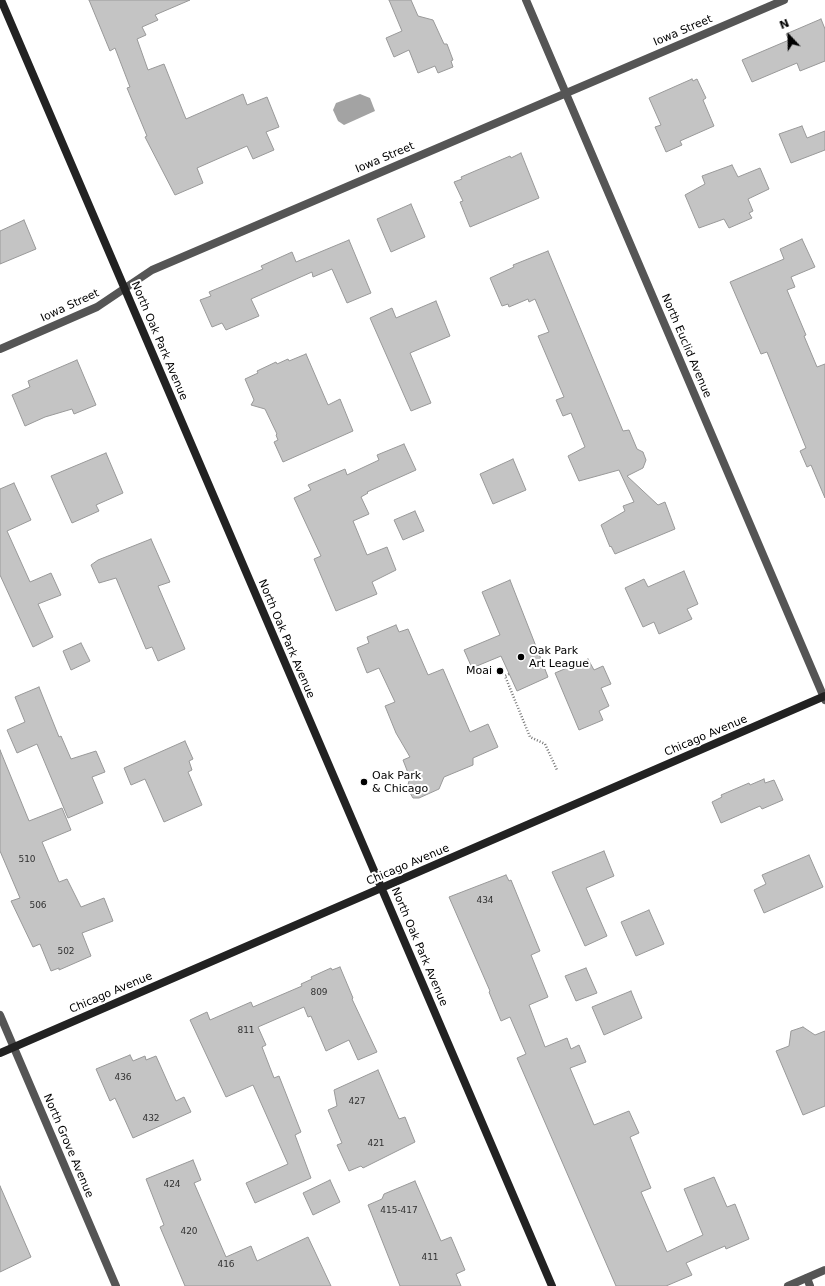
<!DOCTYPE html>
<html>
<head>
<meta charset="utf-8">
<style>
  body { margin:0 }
  #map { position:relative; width:825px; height:1286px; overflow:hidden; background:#fff; font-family:"DejaVu Sans",sans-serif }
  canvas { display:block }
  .north { position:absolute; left:769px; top:16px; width:40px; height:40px; -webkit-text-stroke:3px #fff; paint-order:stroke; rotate:338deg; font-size:11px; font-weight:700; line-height:16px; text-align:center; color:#000 }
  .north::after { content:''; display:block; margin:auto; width:14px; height:18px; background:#000; clip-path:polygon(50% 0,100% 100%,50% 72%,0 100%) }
</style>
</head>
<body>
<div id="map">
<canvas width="825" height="1286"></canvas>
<div class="north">N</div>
</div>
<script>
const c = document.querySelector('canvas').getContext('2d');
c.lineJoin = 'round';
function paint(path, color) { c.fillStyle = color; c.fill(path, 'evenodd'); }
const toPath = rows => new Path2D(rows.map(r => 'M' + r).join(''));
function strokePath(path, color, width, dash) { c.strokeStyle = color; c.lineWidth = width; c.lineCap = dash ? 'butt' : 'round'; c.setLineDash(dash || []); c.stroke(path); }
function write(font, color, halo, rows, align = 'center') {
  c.font = font + ' "DejaVu Sans",sans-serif'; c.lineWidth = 4; c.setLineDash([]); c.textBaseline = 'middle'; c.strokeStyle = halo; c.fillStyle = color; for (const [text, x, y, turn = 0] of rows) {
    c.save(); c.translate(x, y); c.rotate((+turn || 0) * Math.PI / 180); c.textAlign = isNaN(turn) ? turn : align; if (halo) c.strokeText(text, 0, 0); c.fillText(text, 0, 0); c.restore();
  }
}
paint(toPath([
  [360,94,370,98,375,111,344,125,338,121,333,110,336,103]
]), '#a3a3a3');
const building = toPath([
  [89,0,190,0,155,15,158,20,142,27,146,35,137,39,148,70,164,64,186,119,243,94,247,105,267,97,279,127,266,132,274,150,253,159,247,146,197,168,203,183,175,195,145,137,147,136,127,88,130,87,115,48,110,51,89,0],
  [389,0,411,0,418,16,433,20,444,44,447,44,453,60,451,61,453,67,438,73,435,66,418,73,409,50,394,57,386,38,402,31,389,0],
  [821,19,825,29,825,61,800,71,797,63,752,82,742,60,789,40,786,34,821,19],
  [692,79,693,81,697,79,706,98,703,100,714,126,680,141,682,145,666,152,655,127,661,125,649,98,692,79],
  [802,126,807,138,825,131,825,150,791,163,779,134,802,126],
  [521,153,539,198,470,227,460,202,463,201,454,182,462,179,461,177,510,156,511,158,521,153],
  [732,165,738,177,760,168,769,189,748,199,753,211,749,213,752,218,729,228,724,219,699,228,685,195,705,184,702,176,732,165],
  [411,204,425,237,391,252,377,219,411,204],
  [24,220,36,249,0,264,0,231,24,220],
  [802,239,815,267,791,277,795,287,787,290,806,335,804,336,817,367,825,364,825,498,811,465,807,467,800,451,806,448,767,352,761,354,730,282,784,259,780,249,802,239],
  [349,240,371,293,347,303,332,269,313,277,312,272,251,299,259,316,226,330,222,323,212,327,200,300,211,296,209,292,263,269,261,266,292,252,296,262,349,240],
  [548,251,623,431,629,430,637,449,643,452,646,460,643,468,627,476,658,505,665,502,675,529,615,554,611,546,610,547,601,525,625,511,623,506,634,502,619,470,579,481,568,456,585,447,571,413,563,416,556,400,564,397,538,336,549,332,535,299,529,302,528,299,509,307,508,304,502,306,490,278,514,267,513,265,548,251],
  [436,301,450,336,410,353,431,403,411,411,370,318,392,308,396,318,436,301],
  [306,354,328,405,340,399,353,431,283,462,274,442,278,440,276,435,277,434,265,409,251,405,254,400,245,379,258,373,257,371,276,362,277,364,288,359,289,361,306,354],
  [77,360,96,405,74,414,72,409,45,417,25,426,12,395,30,387,28,381,77,360],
  [404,444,416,470,367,492,368,493,361,497,369,514,353,521,367,555,387,547,396,570,372,582,377,594,336,611,314,559,321,556,294,498,311,490,308,485,345,469,347,475,379,460,377,455,404,444],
  [106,453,123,493,96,505,99,511,72,523,51,476,106,453],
  [513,459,526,490,493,504,480,474,513,459],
  [14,483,31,520,7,531,30,582,51,573,61,595,38,604,53,637,33,647,0,575,0,489,14,483],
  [415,511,424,531,403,540,394,520,415,511],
  [151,539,170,582,158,586,185,649,158,661,152,647,146,649,116,578,99,583,91,565,98,560,151,539],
  [684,571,698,604,687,609,692,619,659,634,654,622,643,627,625,588,644,579,648,587,684,571],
  [510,580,548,677,517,691,501,656,472,668,464,650,500,635,482,592,510,580],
  [396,625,399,632,408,629,428,675,443,669,470,732,488,724,498,747,473,758,473,765,444,777,439,789,419,798,413,798,407,788,410,778,403,760,410,757,396,733,385,706,395,702,379,668,367,673,357,648,369,643,367,637,396,625],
  [81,643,90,661,71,670,63,651,81,643],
  [588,659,594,670,603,666,611,684,601,688,609,706,599,711,603,720,579,730,555,673,588,659],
  [39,687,59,737,61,736,71,759,96,751,105,772,92,777,103,803,68,818,37,744,17,753,7,730,25,722,15,697,39,687],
  [185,741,193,759,189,761,192,770,188,772,202,805,164,822,145,779,131,785,124,768,185,741],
  [0,750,29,821,62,808,71,830,42,842,59,882,67,879,81,907,104,898,113,921,82,933,91,956,59,970,59,968,51,971,40,944,33,947,11,901,20,898,0,851,0,750],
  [764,779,765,783,774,780,783,800,762,809,760,806,721,823,712,802,722,797,721,795,749,783,750,785,764,779],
  [604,851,614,876,586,888,607,936,585,946,552,872,604,851],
  [809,855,823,887,764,913,754,890,766,884,762,875,809,855],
  [506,875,509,881,511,880,540,951,531,955,548,997,529,1005,545,1047,567,1038,571,1049,579,1045,586,1062,570,1068,594,1125,629,1111,639,1133,630,1137,651,1188,641,1192,667,1252,703,1235,684,1189,714,1177,727,1207,735,1204,749,1239,726,1249,725,1246,686,1263,692,1275,666,1286,616,1286,517,1058,526,1054,510,1017,501,1021,489,992,490,991,449,897,506,875],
  [649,910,664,944,636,956,621,922,649,910],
  [340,967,353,998,352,999,377,1052,358,1060,349,1040,326,1051,311,1016,308,1017,304,1007,258,1027,266,1045,262,1047,274,1078,279,1076,301,1132,295,1135,311,1178,255,1203,246,1183,288,1164,253,1085,226,1097,190,1020,207,1012,210,1020,251,1002,253,1007,302,986,301,984,312,979,311,977,331,968,332,970,340,967],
  [586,968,597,993,576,1001,565,976,586,968],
  [631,991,642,1018,604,1035,592,1007,631,991],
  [803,1027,815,1035,825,1031,825,1106,803,1115,776,1051,789,1046,791,1031,803,1027],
  [130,1055,133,1061,145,1056,146,1060,156,1056,176,1101,184,1097,191,1112,133,1138,115,1098,110,1101,96,1069,130,1055],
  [378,1070,399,1119,405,1117,415,1142,363,1168,361,1166,349,1171,337,1145,342,1143,328,1110,337,1106,334,1090,378,1070],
  [193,1160,201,1180,194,1183,226,1257,251,1246,257,1261,308,1237,331,1286,185,1286,160,1227,164,1225,146,1179,193,1160],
  [330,1180,340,1202,313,1215,303,1193,330,1180],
  [415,1181,441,1241,451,1237,465,1270,456,1274,461,1286,400,1286,368,1205,382,1199,384,1194,415,1181],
  [0,1186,31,1257,0,1272,0,1186]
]);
paint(building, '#c4c4c4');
strokePath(building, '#999', 1);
strokePath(toPath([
  [509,674,505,676,530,737,545,744,557,770]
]), '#777', 2.5, [1, 2]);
strokePath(toPath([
  [807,1278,810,1286]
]), '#555', 8);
strokePath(toPath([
  [526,0,825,700],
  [0,349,97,307,152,270,784,0],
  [0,1015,116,1286],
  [788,1286,825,1270]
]), '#555', 8);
strokePath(toPath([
  [1,0,552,1286],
  [0,1053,825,696]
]), '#222', 8);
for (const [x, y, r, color] of [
  [521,657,4,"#000"],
  [500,671,4,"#000"],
  [364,782,4,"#000"]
]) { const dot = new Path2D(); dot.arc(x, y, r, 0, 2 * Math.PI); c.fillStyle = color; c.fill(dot); strokePath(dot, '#fff', 1.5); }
write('9px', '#313131', null, [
  ["510",27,860],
  ["434",485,901],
  ["506",38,906],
  ["502",66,952],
  ["809",319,993],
  ["811",246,1031],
  ["436",123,1078],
  ["427",357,1102],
  ["432",151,1119],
  ["421",376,1144],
  ["424",172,1185],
  ["415-417",399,1211],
  ["420",189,1232],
  ["411",430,1258],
  ["416",226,1265]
]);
write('11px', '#000', '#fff', [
  ["Iowa Street",683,31,-23],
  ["Iowa Street",385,158,-23],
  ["Iowa Street",70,306,-25],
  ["North Oak Park Avenue",159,341,67],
  ["North Euclid Avenue",686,346,67],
  ["North Oak Park Avenue",286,639,67],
  ["Chicago Avenue",706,736,-23],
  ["Chicago Avenue",408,865,-23],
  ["North Oak Park Avenue",419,947,67],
  ["Chicago Avenue",111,993,-23],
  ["North Grove Avenue",68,1146,67]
]);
write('11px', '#000', '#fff', [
  ["Oak Park",529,651],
  ["Art League",529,664],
  ["Moai",492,671,"right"],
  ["Oak Park",372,776],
  ["& Chicago",372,789]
], 'left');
</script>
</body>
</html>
